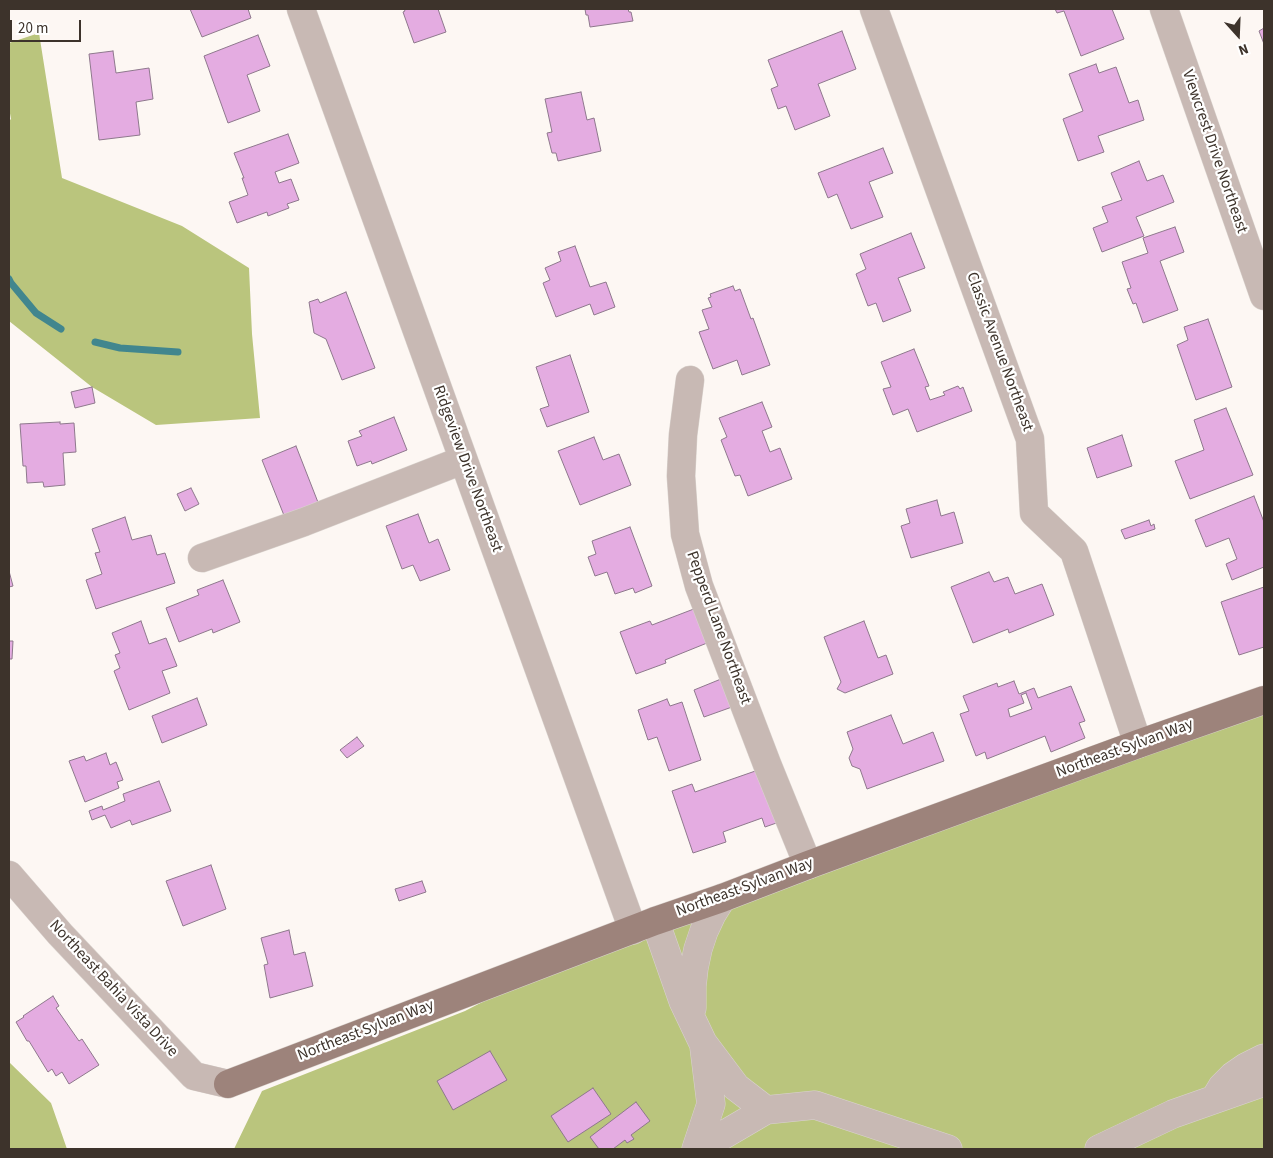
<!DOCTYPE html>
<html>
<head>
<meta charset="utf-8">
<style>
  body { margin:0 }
  #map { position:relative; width:1273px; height:1158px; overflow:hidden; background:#fdf7f3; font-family:"Source Sans 3",sans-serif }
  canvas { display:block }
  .frame { position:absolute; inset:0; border:10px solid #3d332b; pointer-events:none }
  .north { position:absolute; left:1213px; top:10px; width:50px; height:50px; -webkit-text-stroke:4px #fff; paint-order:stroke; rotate:160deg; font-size:14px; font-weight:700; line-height:20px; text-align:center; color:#3d332b }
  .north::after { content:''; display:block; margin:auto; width:18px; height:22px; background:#3d332b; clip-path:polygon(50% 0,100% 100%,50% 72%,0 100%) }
  .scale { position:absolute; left:10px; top:20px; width:71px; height:22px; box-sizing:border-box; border:2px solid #3d332b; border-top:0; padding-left:6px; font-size:15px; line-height:18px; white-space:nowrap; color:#3d332b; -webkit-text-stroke:4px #fff; paint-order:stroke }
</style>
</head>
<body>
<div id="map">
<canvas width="1273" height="1158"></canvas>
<div class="frame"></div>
<div class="north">N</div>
<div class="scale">20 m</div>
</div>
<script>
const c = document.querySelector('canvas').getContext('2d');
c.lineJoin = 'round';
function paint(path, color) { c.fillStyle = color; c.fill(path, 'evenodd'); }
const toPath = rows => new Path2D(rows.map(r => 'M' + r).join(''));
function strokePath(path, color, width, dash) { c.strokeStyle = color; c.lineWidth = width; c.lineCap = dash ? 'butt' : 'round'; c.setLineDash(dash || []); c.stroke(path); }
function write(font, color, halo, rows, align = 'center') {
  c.font = font + ' "Source Sans 3",sans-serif'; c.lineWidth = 4.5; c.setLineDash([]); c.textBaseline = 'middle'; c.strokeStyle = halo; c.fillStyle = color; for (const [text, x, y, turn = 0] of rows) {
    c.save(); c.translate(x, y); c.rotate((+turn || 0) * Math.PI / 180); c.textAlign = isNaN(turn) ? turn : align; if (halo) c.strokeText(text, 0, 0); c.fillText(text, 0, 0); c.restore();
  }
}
paint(toPath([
  [39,33,62,178,182,226,249,268,252,334,260,418,156,425,92,387,9,321,9,121,11,119,9,108,9,43],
  [1264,701,1264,1149,234,1149,262,1091,465,1011,594,944],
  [9,1062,51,1103,67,1149,9,1149]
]), '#bac57d');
strokePath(toPath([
  [9,279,11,283,36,313,61,329],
  [95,342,120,348,178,352]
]), '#41868e', 7);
const building = toPath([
  [190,9,248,9,251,18,202,37,190,9],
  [404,9,438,9,446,32,414,43,403,12,405,11,404,9],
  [585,9,628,9,629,12,631,12,633,21,590,27,588,15,586,15,585,9],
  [1055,9,1112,9,1124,39,1081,56,1064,11,1057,13,1055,9],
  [1264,28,1264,44,1259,31,1264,28],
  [842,31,856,69,818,84,830,116,795,130,786,106,778,109,771,89,778,86,768,60,842,31],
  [258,35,270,66,247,75,260,111,228,123,204,56,258,35],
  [113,51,116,73,149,68,153,99,136,102,140,135,99,140,89,54,113,51],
  [1096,64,1099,73,1116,67,1129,103,1138,100,1144,120,1098,136,1104,152,1078,161,1063,119,1083,111,1069,74,1096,64],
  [581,92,587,120,594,118,601,151,558,161,556,153,552,153,547,133,552,132,545,99,581,92],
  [288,134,299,163,275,172,279,183,291,179,299,200,287,204,289,208,268,216,267,212,237,223,229,202,248,195,242,178,244,178,234,153,288,134],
  [883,148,893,173,869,182,883,217,851,229,837,194,828,198,818,173,883,148],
  [1139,161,1147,181,1163,175,1174,202,1136,217,1144,236,1102,252,1093,228,1108,222,1102,207,1122,200,1111,173,1139,161],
  [1175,227,1184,252,1160,261,1178,310,1143,323,1136,303,1133,304,1127,289,1131,288,1122,262,1148,253,1143,238,1175,227],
  [911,233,925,268,898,278,911,311,883,322,876,303,868,306,856,274,866,269,860,254,911,233],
  [575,246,590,287,606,282,615,307,594,315,590,304,556,317,543,283,550,280,545,268,561,261,558,252,575,246],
  [733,286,735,291,740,289,751,319,753,318,770,365,742,375,737,360,713,369,699,332,709,329,702,310,712,307,708,298,711,297,710,294,733,286],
  [346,292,375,368,342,380,326,339,314,333,309,302,318,299,320,303,346,292],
  [1208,319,1232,387,1196,400,1177,345,1188,340,1184,327,1208,319],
  [914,349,929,386,925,387,930,400,945,395,943,392,958,386,960,389,963,387,972,411,917,432,908,409,893,415,883,389,891,387,881,362,914,349],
  [570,355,589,412,547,427,540,409,549,406,536,367,570,355],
  [92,387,95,403,75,408,71,392,92,387],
  [762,402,772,427,762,431,770,452,780,448,792,479,748,496,740,475,735,476,721,440,727,437,719,418,762,402],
  [1226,408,1253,475,1190,499,1175,461,1204,450,1194,420,1226,408],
  [394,417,407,450,372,464,371,461,357,466,348,441,362,436,359,431,394,417],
  [60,422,60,424,74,423,76,452,63,453,65,485,44,487,43,482,27,483,26,466,23,466,20,424,60,422],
  [1122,435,1132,466,1097,478,1087,448,1122,435],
  [594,437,603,460,619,454,631,485,580,505,558,451,594,437],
  [296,446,321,510,287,523,262,460,296,446],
  [191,488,199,504,185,511,177,494,191,488],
  [1254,496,1264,522,1264,567,1232,580,1226,564,1237,559,1229,538,1206,547,1195,520,1254,496],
  [937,500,941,516,954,512,963,543,911,558,901,526,910,523,906,509,937,500],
  [418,514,429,543,438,539,450,570,420,581,413,565,402,569,386,526,418,514],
  [125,517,132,540,151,535,157,555,165,553,175,583,96,609,86,580,102,574,95,553,100,552,92,529,125,517],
  [1149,520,1151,526,1154,524,1155,529,1125,539,1121,530,1149,520],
  [630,527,652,586,635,593,633,588,615,594,607,572,595,576,588,557,596,554,592,541,630,527],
  [9,571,13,586,9,587,9,571],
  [989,572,994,582,1008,577,1015,594,1042,584,1054,615,1009,633,1008,629,973,643,951,587,989,572],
  [223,580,240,622,213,633,212,629,179,642,166,608,199,595,197,590,223,580],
  [1264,587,1264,647,1239,655,1221,602,1264,587],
  [699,607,712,641,665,660,666,663,636,674,620,632,650,621,652,625,699,607],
  [141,621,149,644,166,638,177,666,162,671,170,693,129,710,114,671,120,668,115,655,120,653,112,633,141,621],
  [864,621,878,658,886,655,893,674,845,693,837,689,841,682,824,637,864,621],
  [9,641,13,641,12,659,9,659,9,641],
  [721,679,732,707,704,717,694,690,721,679],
  [1014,681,1019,694,1034,688,1038,698,1071,686,1085,721,1079,723,1085,738,1051,752,1045,736,987,759,985,752,976,756,960,714,969,711,963,696,997,683,998,687,1014,681],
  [1026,693,1032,709,1010,717,1008,709,1024,703,1021,695,1026,693],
  [197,698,207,725,162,743,152,716,197,698],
  [667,699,670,706,682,702,701,760,669,771,657,737,648,740,638,710,667,699],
  [891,715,903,744,933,732,944,761,867,789,860,769,852,766,849,758,853,749,847,732,891,715],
  [357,737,364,746,347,758,340,750,357,737],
  [106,753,110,765,116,762,123,780,117,782,119,788,85,802,69,761,84,756,86,761,106,753],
  [764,768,782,821,765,827,762,818,723,832,726,842,693,853,672,791,692,784,695,792,764,768],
  [159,781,171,811,132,825,130,820,111,828,105,815,92,820,89,811,102,806,103,810,125,801,123,794,159,781],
  [211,865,226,909,183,926,166,881,211,865],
  [422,881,426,892,399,901,395,889,422,881],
  [289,930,294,955,305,952,313,986,270,998,264,965,268,964,261,938,289,930],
  [53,996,59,1006,56,1008,79,1041,82,1039,99,1065,69,1084,62,1072,56,1076,52,1069,48,1072,29,1041,27,1041,16,1022,24,1017,23,1016,53,996],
  [490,1051,507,1080,453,1110,437,1081,490,1051],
  [593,1088,611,1114,568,1142,551,1116,593,1088],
  [636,1102,650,1121,631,1135,634,1139,627,1143,625,1140,613,1149,599,1149,590,1137,636,1102]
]);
paint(building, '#e4ace1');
strokePath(building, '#8e788c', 1);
const minor = toPath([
  [301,9,633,930],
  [874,9,1030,439,1034,513,1074,551,1138,744],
  [1164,9,1264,296],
  [690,380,683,435,681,476,685,534,699,586,767,764,808,865],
  [202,558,304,522,463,460],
  [9,875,60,934,194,1076,228,1084],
  [655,921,683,1001,703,1043,736,1087,766,1110,815,1105,948,1149],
  [692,1008,692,986,694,968,698,949,704,931,712,914,722,898],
  [1216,1097,1222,1087,1233,1076,1246,1067,1264,1058],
  [696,1149,711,1104,704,1047],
  [702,1149,720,1137,766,1110],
  [1099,1149,1173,1114,1264,1082]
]);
const major = toPath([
  [228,1084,655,921,722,898,808,865,1138,744,1264,700]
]);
strokePath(minor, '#dad4cf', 29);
strokePath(major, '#dad4cf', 29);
strokePath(minor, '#c8b9b4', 28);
strokePath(major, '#9d837b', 28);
write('16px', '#3d332b', '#fff', [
  ["Viewcrest Drive Northeast",1214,152,71],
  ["Classic Avenue Northeast",999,352,70],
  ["Ridgeview Drive Northeast",467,469,70],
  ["Pepperd Lane Northeast",718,628,70],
  ["Northeast Sylvan Way",1125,749,-20],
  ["Northeast Sylvan Way",745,888,-20],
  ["Northeast Bahia Vista Drive",113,989,47],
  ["Northeast Sylvan Way",366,1031,-21]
]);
</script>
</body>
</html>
